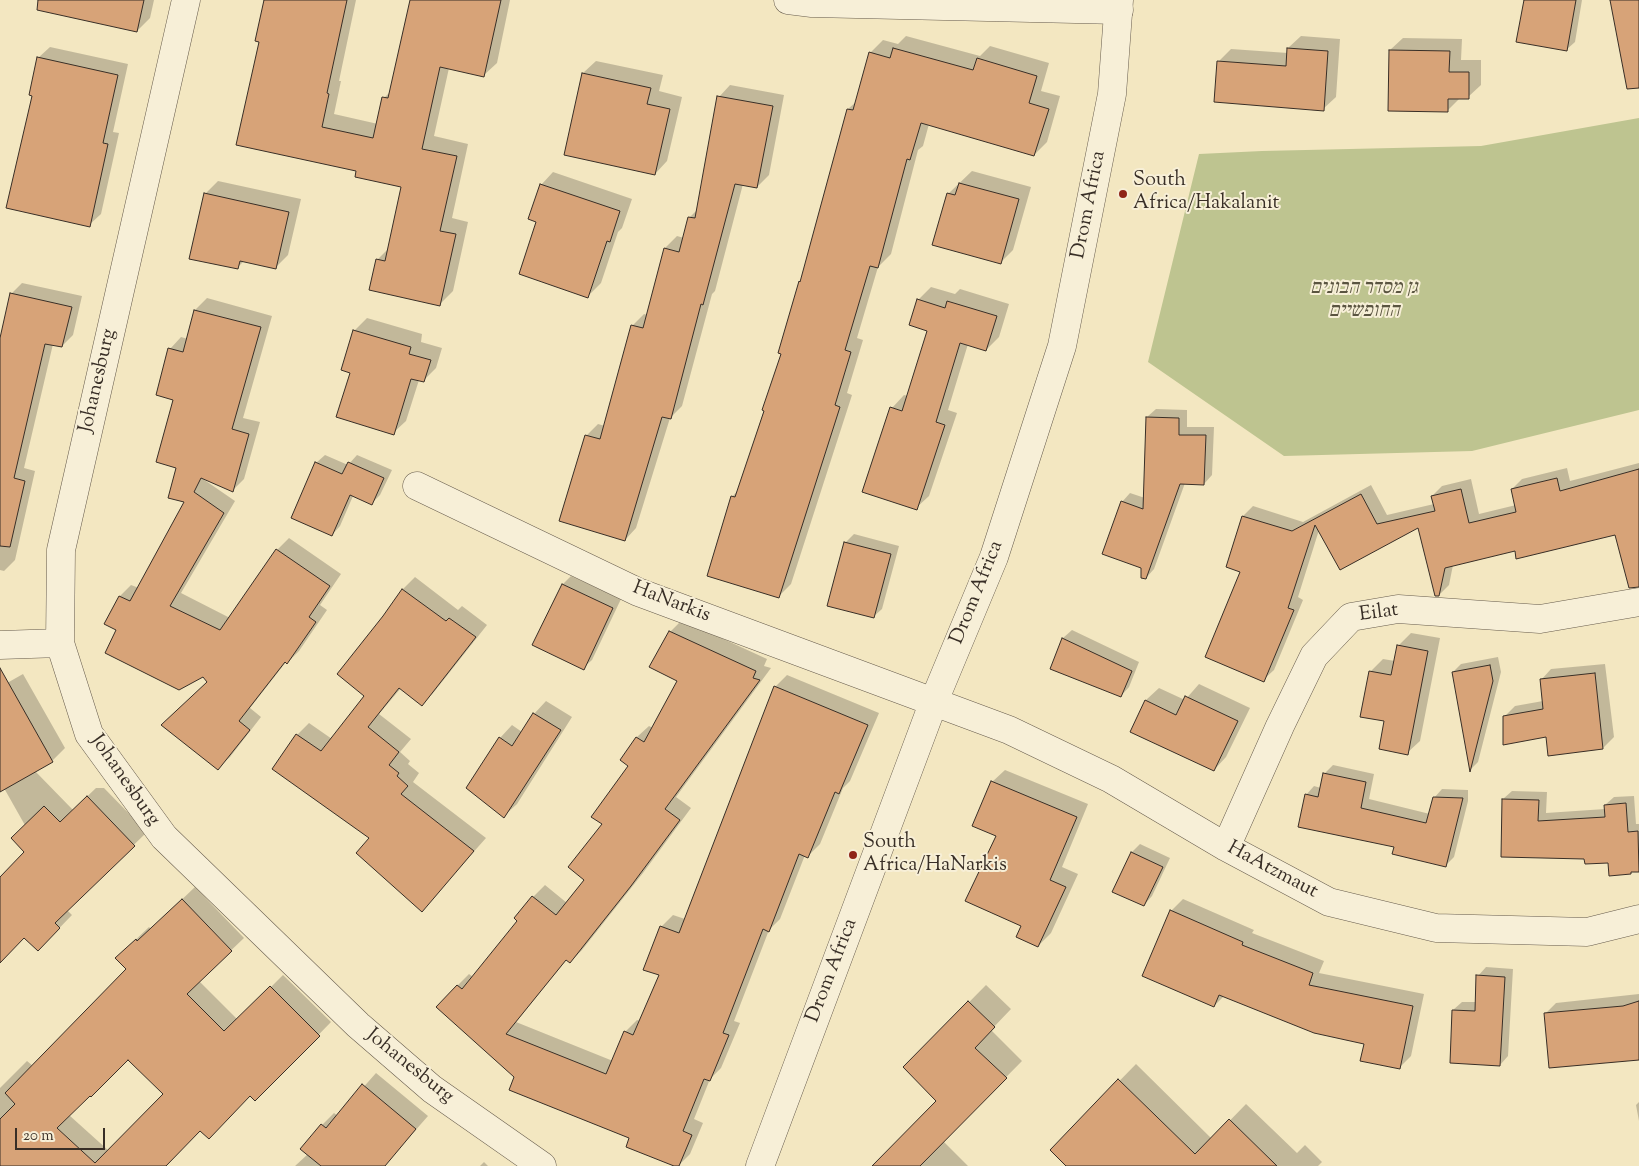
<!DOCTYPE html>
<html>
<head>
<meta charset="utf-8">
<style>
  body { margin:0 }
  #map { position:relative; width:1639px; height:1166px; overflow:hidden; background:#f3e7c1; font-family:"Sorts Mill Goudy",serif }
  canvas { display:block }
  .scale { position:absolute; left:15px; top:1128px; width:90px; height:22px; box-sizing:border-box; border:2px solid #382e26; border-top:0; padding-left:6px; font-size:15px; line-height:18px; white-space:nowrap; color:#382e26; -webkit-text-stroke:4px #f7efd7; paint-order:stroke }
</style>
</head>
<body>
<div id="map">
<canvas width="1639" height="1166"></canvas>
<div class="scale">20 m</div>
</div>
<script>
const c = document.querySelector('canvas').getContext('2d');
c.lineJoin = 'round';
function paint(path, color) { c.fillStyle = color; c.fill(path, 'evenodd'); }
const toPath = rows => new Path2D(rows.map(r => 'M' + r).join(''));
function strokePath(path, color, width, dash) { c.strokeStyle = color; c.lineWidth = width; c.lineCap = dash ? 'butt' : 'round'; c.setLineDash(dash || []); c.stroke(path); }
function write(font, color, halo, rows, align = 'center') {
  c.font = font + ' "Sorts Mill Goudy","Frank Ruhl Libre",serif'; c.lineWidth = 4; c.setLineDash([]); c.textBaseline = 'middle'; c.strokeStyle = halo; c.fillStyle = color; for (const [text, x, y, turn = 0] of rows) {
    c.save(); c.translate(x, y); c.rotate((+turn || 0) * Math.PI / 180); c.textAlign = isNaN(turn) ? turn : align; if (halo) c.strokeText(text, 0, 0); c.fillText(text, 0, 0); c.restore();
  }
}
paint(toPath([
  [1639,118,1639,410,1472,451,1284,456,1148,362,1199,154,1262,151,1481,146]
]), '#bec490');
paint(toPath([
  [63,0,154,0,150,18,137,31],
  [265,0,356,0,339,81,341,81,334,114,378,124,384,98,391,91,411,0,510,0,497,63,484,75,449,68,434,136,468,144,452,218,468,222,453,291,440,304,377,260,389,248,402,186,358,170,237,144,260,41],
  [1525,0,1582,0,1575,42,1566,50],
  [906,36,980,56,990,46,1049,63,1041,91,1060,96,1047,142,1034,155,929,124,923,146,918,150,891,254,878,267,857,338,863,340,847,393,852,395,791,584,778,597,732,497,739,489,782,353,780,352,800,282,802,279,848,109,857,101,870,53,883,40,898,44],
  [1301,36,1340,39,1336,97,1323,109,1219,61,1231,49,1288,53,1288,48],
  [1403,38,1462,39,1461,60,1481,60,1481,85,1468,97,1461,97,1448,110,1390,50],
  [50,47,128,64,113,132,119,133,101,214,89,225,33,95,38,58],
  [596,61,663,75,659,91,682,97,667,161,655,174,583,73],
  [730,85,784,95,769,175,757,187,743,184,715,291,712,294,682,406,670,418,636,528,625,540,586,436,598,424,605,426,632,326,644,314,648,315,665,248,677,236,684,238,690,217,698,209,719,97],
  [972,171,1031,187,1013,250,1000,263,948,194],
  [553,172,632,199,622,228,618,232,601,283,588,296,538,222,541,185],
  [218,181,301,199,288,255,276,267,245,260,237,268,205,194],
  [22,283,82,296,73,335,62,346,53,344,24,468,35,471,15,560,4,571,0,570,0,344,12,293],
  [931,287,955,294,960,289,1009,304,999,337,986,350,968,344,948,410,957,413,929,496,916,508,892,408,904,395,908,396,929,331,918,300],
  [207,298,272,316,243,418,260,422,244,479,233,490,203,479,235,501,181,593,230,618,277,550,289,538,341,574,320,605,327,610,299,651,287,663,286,662,250,708,261,717,230,757,218,768,208,682,203,675,106,623,120,596,131,585,139,588,186,502,177,467,174,399,170,349,181,337,188,339,195,310],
  [367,318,422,334,421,342,442,348,436,368,423,381,419,380,406,421,393,433,351,372,354,331],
  [1156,409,1187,410,1187,427,1214,427,1212,475,1204,484,1185,483,1154,569,1146,578,1122,502,1130,493,1145,498,1147,417],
  [325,455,348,465,357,455,392,470,380,495,371,504,353,496,340,526,332,535,316,463],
  [1639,463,1639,557,1616,534,1516,550,1453,565,1449,585,1439,595,1419,526,1319,530,1298,597,1303,600,1274,670,1263,680,1242,571,1243,516,1253,506,1303,522,1371,485,1387,515,1434,504,1432,496,1442,486,1471,479,1479,514,1516,505,1512,489,1522,479,1567,468,1570,481],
  [854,534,899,546,882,609,873,617,828,605,846,542],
  [571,576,621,599,592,660,583,668,534,645,563,584],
  [415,577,458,610,462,606,487,625,434,692,422,705,401,688,379,714,411,739,400,752,410,761,408,764,419,773,413,782,486,838,422,910,297,735,309,723,332,739,366,695,384,617,403,589],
  [682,620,767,659,764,666,771,668,676,797,691,808,643,873,582,950,570,962,567,959,516,1022,613,1061,626,1031,637,1020,641,1021,660,974,661,927,673,915,685,919,775,687,787,675,879,713,850,781,843,788,820,844,808,856,805,855,780,919,769,930,734,1021,740,1023,721,1068,710,1079,694,1119,703,1123,690,1154,678,1166,631,1137,516,1077,457,986,469,974,473,977,519,921,533,897,545,885,567,903,586,879,604,824,630,766,622,759,637,737,649,726,653,728,679,680,670,632],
  [1072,630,1139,662,1129,687,1121,696,1051,669,1063,638],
  [1411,633,1440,638,1420,741,1407,753,1386,720,1371,671,1383,659,1395,661,1398,646],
  [1498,657,1501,672,1478,762,1471,769,1453,672,1461,664],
  [1605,664,1614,737,1603,748,1547,736,1504,717,1515,706,1543,701,1541,680,1551,669],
  [23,674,65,748,53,760,35,771,73,810,96,788,104,788,147,832,67,910,72,915,38,950,24,936,0,961,0,879,35,843,0,781,0,687],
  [1199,684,1250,708,1226,757,1214,770,1132,731,1146,700,1159,688,1185,700],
  [546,701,572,717,517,804,504,816,500,738,512,725,522,732,534,714],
  [1333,765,1374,774,1369,799,1430,814,1434,798,1442,789,1468,790,1468,801,1454,857,1445,866,1396,846,1306,795,1314,786,1321,788,1324,774],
  [1005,770,1088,804,1062,867,1078,874,1051,933,1038,946,1023,925,997,835,992,782],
  [1512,791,1547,792,1546,813,1605,809,1605,805,1614,797,1634,796,1636,824,1639,824,1639,870,1632,871,1630,873,1609,862,1586,858,1503,799],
  [1140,844,1170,858,1152,896,1144,905,1132,852],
  [195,887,244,938,199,981,238,1020,283,975,331,1022,255,1100,250,1095,201,1129,164,1166,0,1166,0,1088,27,1061,33,1066,127,969,129,946,149,927,151,929],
  [128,1059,165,1094,109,1151,69,1115],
  [1183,899,1254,930,1252,933,1324,961,1319,973,1424,994,1411,1056,1399,1068,1366,1043,1224,996,1214,1006,1171,911],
  [1486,967,1513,969,1508,1056,1500,1065,1453,1010,1462,1002,1476,1002,1478,976],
  [986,985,1011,1009,991,1030,1022,1061,943,1141,968,1166,874,1166,938,1101,905,1067],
  [1639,994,1639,1058,1545,1014,1556,1003],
  [1136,1064,1212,1139,1246,1104,1297,1153,1305,1145,1322,1162,1318,1166,1068,1166,1052,1150],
  [376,1073,428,1116,384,1166,295,1166,308,1154,322,1125,334,1113,338,1116],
  [1639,1102,1639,1121,1636,1105],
  [484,1162,488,1166,480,1166]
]), '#0003');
const building = toPath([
  [38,0,144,0,137,32,37,10,38,0],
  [264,0,347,0,327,93,329,94,322,127,373,138,382,97,388,98,410,0,501,0,484,77,440,67,422,149,457,156,440,231,456,234,440,306,369,290,376,259,385,261,401,187,355,177,356,171,236,145,259,42,255,41,264,0],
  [1524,0,1576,0,1567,51,1516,42,1524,0],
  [1610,0,1639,0,1639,88,1627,89,1610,0],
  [893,48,973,70,977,58,1037,76,1029,103,1049,109,1034,156,921,123,910,160,907,159,878,268,870,266,845,350,851,352,835,405,840,407,779,598,707,576,731,496,735,497,764,411,762,410,781,354,778,353,799,281,800,282,847,109,853,110,869,52,890,58,893,48],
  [1287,48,1328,51,1324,111,1214,102,1217,61,1286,66,1287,48],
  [1389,50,1450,51,1449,72,1469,72,1469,99,1448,99,1448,112,1388,111,1389,50],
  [37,57,118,75,103,143,108,144,90,227,6,208,32,96,29,95,37,57],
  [582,73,651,88,647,104,670,109,655,175,564,155,582,73],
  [717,96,773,106,757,188,735,184,703,305,701,304,671,419,662,417,625,541,559,521,585,435,600,439,631,325,643,328,664,248,679,252,688,217,695,218,717,96],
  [959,183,1019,199,1001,264,932,245,947,193,955,195,959,183],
  [540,184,620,211,610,242,607,241,588,298,519,274,536,222,528,219,540,184],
  [204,193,289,212,276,269,240,261,238,269,189,259,204,193],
  [10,293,72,307,62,347,45,344,14,478,25,481,10,547,0,546,0,338,10,293],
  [917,299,945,308,947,301,997,316,986,351,960,343,936,422,945,425,917,510,862,492,890,407,902,411,927,331,909,325,917,299],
  [194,310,261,327,232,429,249,434,233,492,201,478,194,492,224,513,170,606,220,630,276,549,330,586,309,617,316,622,287,664,285,662,239,721,250,730,218,770,161,725,207,682,203,677,179,690,105,653,116,630,104,624,119,596,130,601,184,502,168,498,176,468,156,462,173,400,156,395,168,348,183,352,194,310],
  [353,330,411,347,409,354,431,360,424,382,411,379,394,435,336,417,350,373,341,370,353,330],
  [1146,417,1179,418,1179,435,1206,435,1204,485,1180,484,1146,579,1141,578,1141,568,1102,554,1121,501,1143,509,1146,417],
  [315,462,342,474,348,462,384,478,372,505,350,495,332,536,291,518,315,462],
  [1639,469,1639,587,1629,588,1615,535,1516,559,1515,551,1445,568,1439,596,1435,596,1418,528,1340,570,1315,525,1288,608,1294,610,1264,682,1205,657,1240,572,1226,567,1242,516,1292,531,1361,494,1377,524,1435,511,1431,496,1461,489,1469,523,1516,512,1511,489,1557,478,1560,491,1639,469],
  [844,542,891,554,874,618,827,606,844,542],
  [562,584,613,608,584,670,532,645,562,584],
  [402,589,446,621,449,618,476,637,422,706,399,688,368,727,399,752,389,765,399,773,397,776,408,786,401,794,474,851,422,912,356,853,369,838,272,769,296,734,321,751,364,696,337,674,383,616,402,589],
  [669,631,756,671,753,678,760,680,665,809,680,820,631,886,570,963,566,960,506,1034,606,1074,624,1031,633,1035,659,975,643,970,660,926,679,933,774,686,868,725,839,794,835,792,808,858,799,854,769,932,763,929,723,1033,729,1035,710,1081,704,1079,683,1131,692,1135,679,1166,674,1166,626,1147,629,1138,509,1090,514,1077,436,1007,457,985,462,989,517,921,514,918,532,896,556,915,584,880,568,867,602,824,591,817,628,766,620,760,636,737,644,742,677,681,649,667,669,631],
  [1062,638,1132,671,1121,697,1050,669,1062,638],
  [1397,645,1428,651,1408,755,1379,749,1384,721,1360,717,1369,671,1391,675,1397,645],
  [1490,665,1493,681,1470,772,1452,672,1490,665],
  [0,668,53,762,0,792,0,668],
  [1595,673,1603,749,1548,756,1546,737,1503,745,1503,716,1543,709,1540,679,1595,673],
  [1185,696,1238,721,1214,771,1130,732,1145,700,1176,715,1185,696],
  [533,713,561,730,504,818,466,788,499,737,512,746,533,713],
  [1323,773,1366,782,1361,808,1426,823,1433,797,1463,798,1446,867,1392,854,1394,847,1298,827,1305,794,1318,797,1323,773],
  [991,781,1077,817,1050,880,1066,887,1038,947,1016,937,1021,926,965,901,996,836,972,826,991,781],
  [87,796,135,846,55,923,60,928,38,951,24,938,0,963,0,877,24,852,11,838,44,806,60,822,87,796],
  [1502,799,1539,800,1538,821,1605,817,1604,805,1626,803,1628,832,1638,831,1639,872,1631,872,1631,874,1609,876,1608,863,1585,864,1584,859,1501,857,1502,799],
  [1131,852,1163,867,1144,906,1112,892,1131,852],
  [182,899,232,951,187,994,224,1031,270,986,320,1036,255,1101,250,1096,209,1139,200,1131,166,1166,0,1166,0,1119,15,1104,5,1093,126,969,115,958,136,939,137,941,182,899],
  [128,1060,163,1094,95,1163,57,1128,90,1096,91,1097,128,1060],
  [1170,910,1243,942,1242,945,1313,973,1309,985,1413,1006,1400,1069,1360,1061,1364,1044,1314,1033,1219,995,1214,1007,1142,976,1170,910],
  [1476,975,1505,977,1500,1066,1450,1063,1452,1010,1475,1011,1476,975],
  [968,1001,995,1027,975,1048,1007,1078,920,1166,872,1166,936,1101,903,1067,968,1001],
  [1639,1001,1639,1060,1549,1068,1544,1013,1623,1006,1639,1001],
  [1118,1079,1195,1154,1229,1119,1277,1166,1066,1166,1050,1150,1118,1079],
  [362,1084,416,1129,385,1166,321,1166,300,1149,321,1124,326,1128,362,1084]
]);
paint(building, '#d7a378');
strokePath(building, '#382e26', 1);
const minor = toPath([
  [186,0,61,550,60,643,89,734,164,837,358,1025,432,1089,542,1166],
  [788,0,812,3,1119,10],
  [417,486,638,592,1009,730,1111,779,1226,847,1329,902,1436,928,1587,932,1639,919],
  [0,645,60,643],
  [1226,847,1280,726,1314,656,1351,617,1398,609,1540,619,1639,602]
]);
const tertiary = toPath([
  [760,1166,934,701,994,557,1062,346,1112,94,1119,0]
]);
strokePath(minor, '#675c4d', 29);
strokePath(tertiary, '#675c4d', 29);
strokePath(minor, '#f7efd7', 28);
strokePath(tertiary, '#f7efd7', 28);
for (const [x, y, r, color] of [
  [1123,194,5,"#8f2418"],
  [853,855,5,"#8f2418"]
]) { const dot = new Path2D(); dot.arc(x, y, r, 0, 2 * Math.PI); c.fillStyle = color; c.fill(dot); strokePath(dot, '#f7efd7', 2); }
write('20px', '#382e26', '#f7efd7', [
  ["South",1133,182],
  ["Africa/Hakalanit",1133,205],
  ["South",863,844],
  ["Africa/HaNarkis",863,867]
], 'left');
write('20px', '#382e26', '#f7efd7', [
  ["Drom Africa",1090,205,-79],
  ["Johanesburg",99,381,-77],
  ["Drom Africa",978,593,-68],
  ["HaNarkis",671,603,21],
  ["Eilat",1379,614,-8],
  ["Johanesburg",124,781,55],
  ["HaAtzmaut",1272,871,28],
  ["Drom Africa",833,971,-69],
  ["Johanesburg",409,1067,39]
]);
write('italic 20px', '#5a5440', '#f7efd7', [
  ["גן מסדר הבונים",1364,290],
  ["החופשיים",1364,313]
]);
</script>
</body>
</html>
